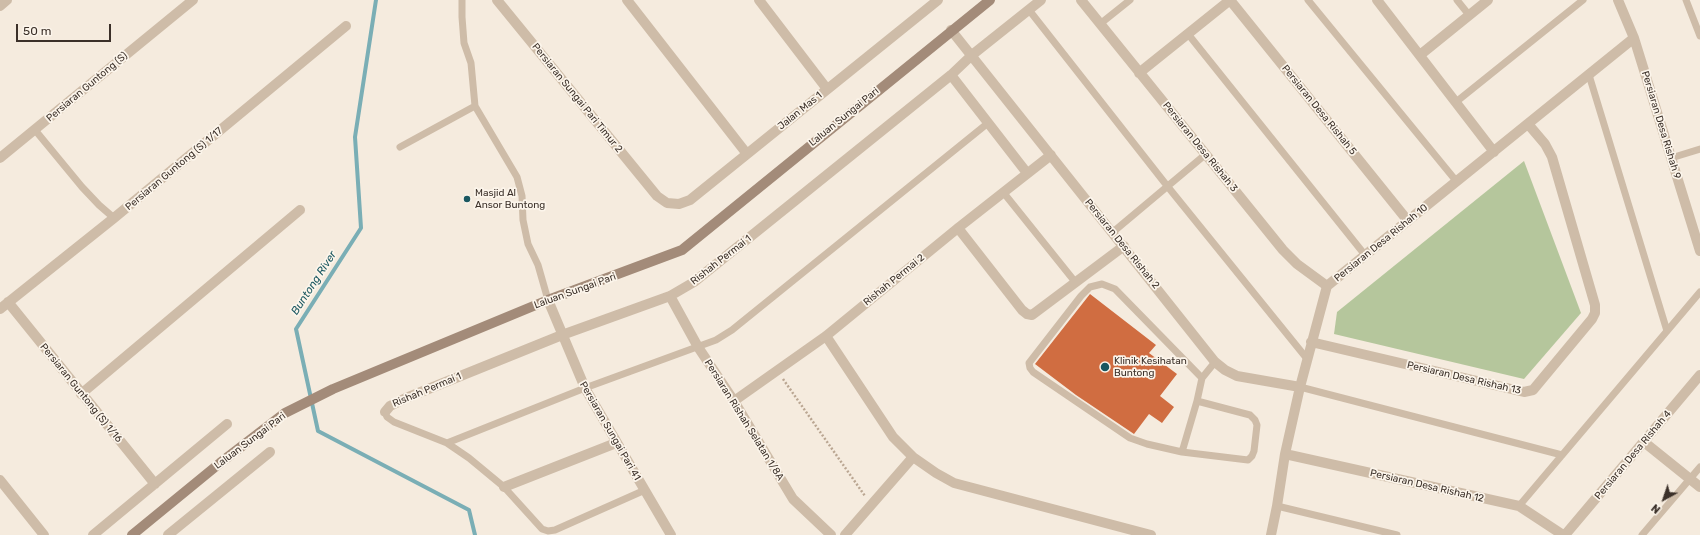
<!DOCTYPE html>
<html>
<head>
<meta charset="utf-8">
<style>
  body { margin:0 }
  #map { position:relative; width:1700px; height:535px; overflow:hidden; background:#f5ebde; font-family:Rubik,sans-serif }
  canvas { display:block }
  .north { position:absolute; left:1644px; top:479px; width:40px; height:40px; -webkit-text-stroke:3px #fcf5eb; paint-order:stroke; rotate:220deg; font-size:11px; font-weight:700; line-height:16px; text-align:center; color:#3b3029 }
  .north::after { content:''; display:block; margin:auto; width:14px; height:18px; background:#3b3029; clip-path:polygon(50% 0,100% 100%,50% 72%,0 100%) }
  .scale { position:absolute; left:16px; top:24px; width:95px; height:18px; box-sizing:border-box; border:2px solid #3b3029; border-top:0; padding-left:5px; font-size:12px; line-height:14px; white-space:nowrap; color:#3b3029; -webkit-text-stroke:3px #fcf5eb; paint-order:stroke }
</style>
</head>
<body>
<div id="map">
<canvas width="1700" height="535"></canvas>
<div class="north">N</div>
<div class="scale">50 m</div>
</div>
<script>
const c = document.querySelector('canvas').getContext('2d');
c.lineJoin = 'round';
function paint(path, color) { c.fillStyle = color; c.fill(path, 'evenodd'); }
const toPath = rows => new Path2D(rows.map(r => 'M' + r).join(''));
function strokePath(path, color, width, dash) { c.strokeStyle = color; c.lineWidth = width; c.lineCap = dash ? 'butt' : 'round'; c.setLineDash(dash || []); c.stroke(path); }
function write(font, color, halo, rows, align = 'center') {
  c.font = font + ' Rubik,sans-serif'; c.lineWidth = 3.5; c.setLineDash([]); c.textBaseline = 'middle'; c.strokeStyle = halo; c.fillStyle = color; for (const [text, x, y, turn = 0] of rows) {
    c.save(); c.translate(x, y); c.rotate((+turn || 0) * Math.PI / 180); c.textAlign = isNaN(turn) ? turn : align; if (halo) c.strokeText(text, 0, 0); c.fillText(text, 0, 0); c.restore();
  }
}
paint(toPath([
  [1524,161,1581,313,1524,379,1334,334,1337,312]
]), '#b5c69c');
strokePath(toPath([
  [376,0,355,137,361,228,296,329,318,431,469,510,475,535]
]), '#7aaeb5', 4);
paint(toPath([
  [1090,294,1156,345,1149,353,1177,374,1160,396,1174,407,1162,423,1149,414,1134,434,1076,395,1035,364]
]), '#d06d41');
strokePath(toPath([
  [783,379,865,496]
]), '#baa692', 2.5, [2, 2]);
strokePath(toPath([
  [462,0,462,17,464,43,471,63,475,106,517,177,522,196,523,220,528,244,538,265,548,300],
  [1308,0,1457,182],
  [1457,0,1469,15],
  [1686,0,1700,36],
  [1029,10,1168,187,1308,360],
  [1100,24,1130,0],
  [1188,34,1365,255],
  [1589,75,1667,331],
  [1456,102,1583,0],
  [35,130,82,187,99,205,114,218],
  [400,147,475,106],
  [1671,158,1700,149],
  [1003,192,1076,283],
  [1113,232,1206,154],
  [1202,378,1115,289,1102,284,1090,287,1081,296,1029,363,1030,368,1033,372,1130,438,1147,444,1182,452,1248,460,1252,456,1254,451,1257,425,1255,420,1250,415,1197,401,1202,378,1215,362],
  [1300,387,1562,455],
  [385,412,387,417,394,422,447,443,469,458,504,487,542,529,548,531,555,530,645,490],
  [447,443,585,388,716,340,732,330,988,123],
  [1182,452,1197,401],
  [1277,506,1397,535],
  [1519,506,1700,292],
  [1642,535,1700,467]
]), '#cebca8', 7);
strokePath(toPath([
  [497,0,657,196,667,203,679,204,690,200,938,0],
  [627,0,747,154],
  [759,0,827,89],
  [1081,0,1283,250,1297,264,1327,286],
  [1230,0,1408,221],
  [1377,0,1494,152],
  [1618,0,1634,38,1700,251],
  [0,6,7,0],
  [951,30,1215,362,1225,370,1237,376,1300,387],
  [1420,55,1488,0],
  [1139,73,1230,0],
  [951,75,1027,173],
  [0,158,193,0],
  [958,228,1022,310,1027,314,1032,315,1124,246],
  [670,296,698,347,734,401,793,499,831,535],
  [548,300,585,388,671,535],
  [8,302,155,484],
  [0,309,114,218,346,26],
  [826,336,893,437,913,457,936,473,954,483,1151,535],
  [1311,342,1524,392,1533,390,1592,319,1595,313,1595,305,1552,157,1545,144,1528,124],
  [81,394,300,210],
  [734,401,826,336,958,228,1051,155],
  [385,412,390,406,406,398,562,335,670,296,694,282,951,75,972,55,1041,0],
  [1644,442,1700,487],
  [1285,454,1519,506,1563,535],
  [0,480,44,535],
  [504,487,616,443],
  [93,535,227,424],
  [168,535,270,452],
  [845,535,913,457],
  [1271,535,1277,506,1285,454,1300,387,1327,286,1634,38],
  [1565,535,1700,375]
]), '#cebca8', 10);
strokePath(toPath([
  [132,535,220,463,285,413,333,389,548,300,682,250,990,0]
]), '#a38b79', 10);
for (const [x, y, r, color] of [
  [467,199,4,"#1a5760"],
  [1105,367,5,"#1a5760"]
]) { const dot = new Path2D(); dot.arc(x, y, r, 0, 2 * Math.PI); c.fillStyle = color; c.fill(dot); strokePath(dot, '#fcf5eb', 1.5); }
write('10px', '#3b3029', '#fcf5eb', [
  ["Persiaran Guntong (S)",87,87,-40],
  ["Persiaran Sungai Pari Timur 2",577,98,51],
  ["Persiaran Desa Rishah 5",1319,110,51],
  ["Jalan Mas 1",800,111,-39],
  ["Laluan Sungai Pari",844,117,-39],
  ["Persiaran Desa Rishah 9",1661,125,73],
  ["Persiaran Desa Rishah 3",1200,147,51],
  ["Persiaran Guntong (S) 1/17",174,169,-40],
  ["Persiaran Desa Rishah 10",1381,243,-39],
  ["Persiaran Desa Rishah 2",1122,244,51],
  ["Rishah Permai 1",721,260,-38],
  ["Rishah Permai 2",894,280,-39],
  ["Laluan Sungai Pari",575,291,-20],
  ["Persiaran Desa Rishah 13",1464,378,13],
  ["Rishah Permai 1",427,390,-23],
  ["Persiaran Guntong (S) 1/16",81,393,51],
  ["Persiaran Rishah Selatan 1/8A",744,420,58],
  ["Persiaran Sungai Pari 41",610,431,60],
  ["Laluan Sungai Pari",250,441,-37],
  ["Persiaran Desa Rishah 4",1633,455,-50],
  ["Persiaran Desa Rishah 12",1427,486,13]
]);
write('10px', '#3b3029', '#fcf5eb', [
  ["Masjid Al",475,193],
  ["Ansor Buntong",475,205],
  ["Klinik Kesihatan",1114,361],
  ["Buntong",1114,373]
], 'left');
write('italic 11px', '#1a5760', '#fcf5eb', [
  ["Buntong River",314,283,-57]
]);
</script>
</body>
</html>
